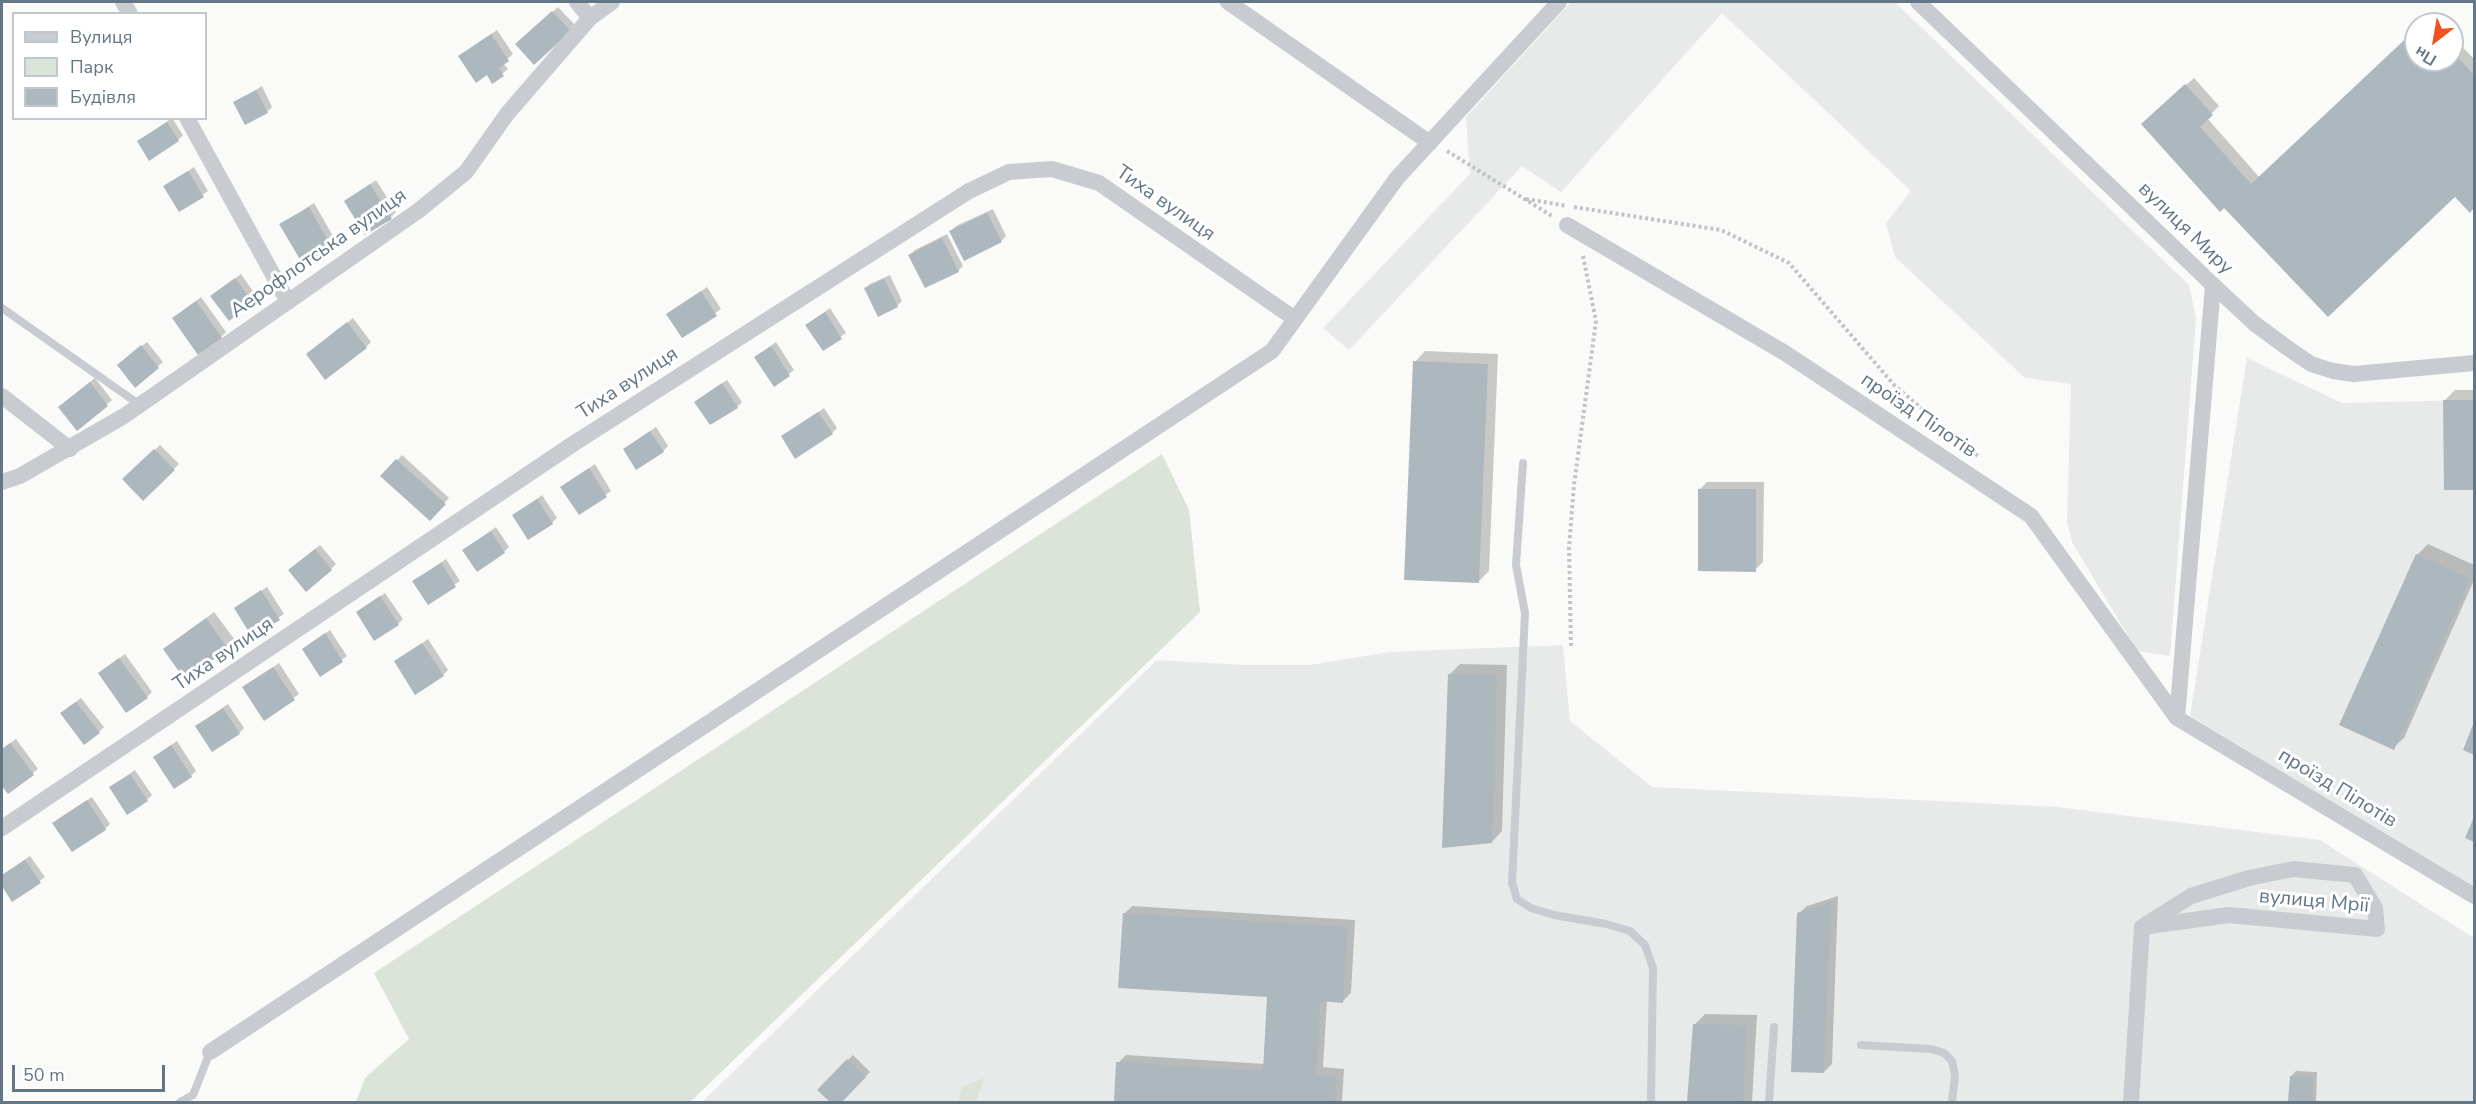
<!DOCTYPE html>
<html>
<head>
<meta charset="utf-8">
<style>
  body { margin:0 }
  #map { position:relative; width:2476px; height:1104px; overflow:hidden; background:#fafaf8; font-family:"Nunito Sans",sans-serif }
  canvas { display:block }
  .frame { position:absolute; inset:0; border:3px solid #627686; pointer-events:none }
  .legend { position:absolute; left:12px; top:12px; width:195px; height:108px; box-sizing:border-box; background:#fff; border:2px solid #c0c8cf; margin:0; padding:8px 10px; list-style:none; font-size:18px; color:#627686 }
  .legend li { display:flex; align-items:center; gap:12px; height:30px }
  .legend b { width:30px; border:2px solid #c0c8cf }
  .north { position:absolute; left:2404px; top:12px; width:60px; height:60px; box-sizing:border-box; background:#fff; border:2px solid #c0c8cf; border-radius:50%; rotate:211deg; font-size:16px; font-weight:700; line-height:24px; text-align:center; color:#627686 }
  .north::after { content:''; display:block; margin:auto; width:21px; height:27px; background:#f4511d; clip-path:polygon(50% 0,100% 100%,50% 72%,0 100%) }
  .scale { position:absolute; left:12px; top:1065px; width:153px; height:27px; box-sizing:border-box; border:3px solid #627686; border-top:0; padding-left:8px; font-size:18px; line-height:21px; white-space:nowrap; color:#627686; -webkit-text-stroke:4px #fff; paint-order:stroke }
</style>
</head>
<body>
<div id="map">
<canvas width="2476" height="1104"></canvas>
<div class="frame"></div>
<ul class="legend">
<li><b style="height:8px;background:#c8ccd0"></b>Вулиця</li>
<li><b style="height:16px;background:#dce3d8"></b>Парк</li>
<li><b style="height:16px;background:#adb7be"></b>Будівля</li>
</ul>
<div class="north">Пн</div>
<div class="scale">50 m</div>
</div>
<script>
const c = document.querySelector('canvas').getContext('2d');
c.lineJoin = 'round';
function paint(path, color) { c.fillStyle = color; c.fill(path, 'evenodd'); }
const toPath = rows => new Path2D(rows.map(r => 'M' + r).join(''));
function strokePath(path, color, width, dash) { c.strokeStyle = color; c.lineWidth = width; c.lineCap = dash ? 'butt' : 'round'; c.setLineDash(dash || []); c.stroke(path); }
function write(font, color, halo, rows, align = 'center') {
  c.font = font + ' "Nunito Sans",sans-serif'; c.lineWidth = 6; c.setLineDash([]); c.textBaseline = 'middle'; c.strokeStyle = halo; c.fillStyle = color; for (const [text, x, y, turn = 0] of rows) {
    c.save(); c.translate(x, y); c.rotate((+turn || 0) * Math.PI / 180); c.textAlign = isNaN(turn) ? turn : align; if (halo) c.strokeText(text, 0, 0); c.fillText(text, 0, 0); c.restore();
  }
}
paint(toPath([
  [1571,2,1895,2,2189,285,2196,319,2170,656,2137,651,2072,542,2067,522,2071,384,2025,378,1895,257,1886,223,1911,191,1722,13,1561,192,1522,166,1349,350,1323,328,1470,174,1466,117],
  [2247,358,2342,403,2474,400,2474,888,2190,716],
  [1563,645,1570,721,1652,787,2058,807,2320,840,2474,938,2474,1102,702,1102,1157,660,1242,665,1309,665,1390,652]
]), '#e8e9e9');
paint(toPath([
  [1162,454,1189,510,1200,612,690,1102,356,1102,365,1078,409,1039,374,973],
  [984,1078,976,1102,958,1102,962,1087]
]), '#dce3d8');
paint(toPath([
  [558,7,575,25,570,30,522,39],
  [2432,15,2441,24,2423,24],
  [497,30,513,54,503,63,508,69,492,82,487,73,460,56],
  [2416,30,2416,60,2452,60,2452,36,2474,59,2474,206,2470,211,2455,195,2328,315,2151,116,2194,78,2219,106,2207,118,2260,178],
  [262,86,272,107,267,112,235,103],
  [172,118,183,135,178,140,139,141],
  [194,167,208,191,180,210,165,186],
  [376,180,396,212,391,217,346,201],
  [314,203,337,243,332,248,281,224],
  [993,209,1006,236,1001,241,951,231,956,226],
  [947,234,963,266,958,271,910,255,915,250],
  [241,274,257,297,229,319,212,296],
  [890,275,902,301,897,306,878,315,866,289,870,284],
  [707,287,721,309,683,336,668,314],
  [201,297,226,332,221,337,174,318],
  [830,308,846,333,823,349,807,325],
  [353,318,371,342,366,347,313,350],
  [147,342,163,362,136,385,124,360],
  [776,342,794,370,774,385,756,357],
  [1425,351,1498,354,1489,571,1478,582,1415,362],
  [95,378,112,400,77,428,65,402],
  [727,380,742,402,737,407,696,402],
  [2455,390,2474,390,2474,488,2446,488,2444,401],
  [824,408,837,428,832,433,783,437],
  [656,427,668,446,663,451,625,449],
  [160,445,179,464,143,499,124,479],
  [402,455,449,498,430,519,382,476],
  [595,464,611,491,580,513,562,487],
  [1707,482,1764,482,1763,562,1755,570,1700,489],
  [542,495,557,518,552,523,514,516],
  [496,527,509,547,504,552,464,550],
  [2428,544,2474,565,2474,580,2404,738,2393,748,2417,555],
  [320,545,336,564,331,569,295,565],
  [446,559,460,581,428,603,414,581],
  [267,587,284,614,253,635,235,608],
  [385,593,403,619,398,624,357,612],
  [214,612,235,640,227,648,165,649],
  [330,630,347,656,321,675,303,649],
  [428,639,448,670,443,675,396,662],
  [125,654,152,692,147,697,100,673],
  [279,663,299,694,264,719,244,687],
  [1460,664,1507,665,1502,831,1492,842,1449,675],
  [81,698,104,727,99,732,67,708],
  [228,704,244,728,239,733,197,726],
  [16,739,38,769,8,792,2,784,2,749],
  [177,741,196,771,191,776,160,753],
  [135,770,152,795,147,800,111,787],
  [92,797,110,824,105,829,54,823],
  [30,856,45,877,12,900,2,884,2,875],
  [1838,896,1832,1064,1824,1072,1798,914,1807,906],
  [1132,906,1355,920,1351,993,1343,1001,1327,1000,1323,1067,1344,1069,1342,1102,1115,1102,1118,1063,1126,1055,1265,1064,1269,996,1124,914],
  [1705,1014,1757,1015,1752,1102,1689,1102,1695,1024],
  [853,1055,870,1072,840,1102,832,1102,819,1090],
  [2296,1071,2317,1072,2316,1102,2290,1102,2291,1076]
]), '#0003');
paint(toPath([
  [552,11,571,31,534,65,515,44],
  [2416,29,2416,60,2452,60,2452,51,2474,75,2474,208,2470,213,2455,197,2328,317,2224,208,2220,212,2141,124,2185,84,2213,115,2200,127,2251,184],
  [491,34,509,61,499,68,504,76,492,84,487,75,476,83,458,56],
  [256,90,268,113,245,125,233,102],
  [167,122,179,141,149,161,137,141],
  [188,171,204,197,179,212,163,186],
  [370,184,392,219,365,235,344,201],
  [309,207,333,249,304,266,279,224],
  [987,213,1002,242,964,261,949,231],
  [942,238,959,272,925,288,908,255],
  [235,278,253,303,229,321,210,296],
  [884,279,898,307,878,317,864,288],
  [701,291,717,316,682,338,666,314],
  [196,301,222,338,198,355,172,318],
  [825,312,842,339,823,351,805,325],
  [347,322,367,348,325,380,306,354],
  [141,345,159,368,135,388,117,365],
  [771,346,790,376,774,387,754,357],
  [1413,361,1488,364,1479,583,1404,580],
  [90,382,108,406,77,431,58,407],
  [722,383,738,408,710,425,694,402],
  [2443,400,2474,400,2474,490,2444,490],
  [818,412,833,434,795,459,781,436],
  [650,431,664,452,636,470,623,449],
  [154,449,175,470,143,501,122,479],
  [396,459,446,504,430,521,380,476],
  [589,468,607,497,579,515,560,487],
  [1698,489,1756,489,1756,572,1698,571],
  [537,499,553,524,528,540,512,515],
  [491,531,505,553,477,572,462,550],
  [315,549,332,570,306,592,288,570],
  [2416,554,2470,579,2394,750,2339,725],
  [441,563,456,587,428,605,412,581],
  [261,590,280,620,252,637,234,608],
  [380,596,399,625,374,641,356,612],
  [206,618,228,649,185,680,163,649],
  [325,633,343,662,320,677,302,649],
  [422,643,444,676,415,695,394,661],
  [119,658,148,698,126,713,98,673],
  [273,667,295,700,264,721,242,687],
  [1448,674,1497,675,1492,843,1442,848],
  [76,702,100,733,84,745,60,713],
  [223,708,240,734,212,752,195,726],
  [2474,722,2474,755,2463,750],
  [10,743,34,775,8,794,2,786,2,749],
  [171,745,192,777,174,789,153,757],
  [130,774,148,801,127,815,109,787],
  [87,800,106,830,72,852,52,823],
  [2474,817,2474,842,2465,838],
  [25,860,41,883,12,902,2,886,2,875],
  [1831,902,1824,1073,1791,1072,1797,913],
  [1123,913,1348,927,1343,1003,1320,1001,1316,1075,1336,1076,1335,1102,1114,1102,1116,1062,1263,1071,1267,997,1118,988],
  [1693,1024,1747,1025,1743,1102,1687,1102],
  [847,1059,866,1077,842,1102,830,1102,817,1090],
  [2290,1076,2313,1077,2312,1102,2288,1102]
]), '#adb7be');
strokePath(toPath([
  [1447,151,1552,216],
  [1526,199,1567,206],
  [1574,207,1721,230,1789,263,1895,386,1979,457],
  [1571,646,1569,548,1574,485,1596,321,1583,256]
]), '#c1c4c6', 4, [3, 3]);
strokePath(toPath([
  [2,308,140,405],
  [1523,463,1516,565,1525,613,1512,883,1517,899,1531,908,1554,915,1606,924,1630,931,1645,945,1653,968,1651,1102],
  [1861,1045,1931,1049,1944,1053,1952,1061,1955,1075,1952,1102],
  [180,1102,193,1095,210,1052],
  [1769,1102,1774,1027]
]), '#c8ccd0', 8);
strokePath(toPath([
  [123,2,130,14],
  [577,2,590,18],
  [1228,2,1430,143],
  [1918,2,2213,285,2255,324,2289,349,2311,364,2333,371,2354,374,2474,363],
  [187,118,288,302],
  [1567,225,1785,353,2031,516,2177,718,2474,896],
  [2,396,70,449],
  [2,482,20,476,124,416,418,211,466,172,507,114,590,18,612,2],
  [2177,718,2213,285],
  [2,828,573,444,969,191,1009,172,1052,169,1099,183,1295,319],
  [2293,869,2355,875,2375,908,2377,929,2229,915,2142,927,2191,896,2249,878,2293,869],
  [210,1052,1272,351,1397,178,1559,2],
  [2131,1102,2142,927]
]), '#c8ccd0', 16);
write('20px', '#627686', '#fff', [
  ["Тиха вулиця",1165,204,35],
  ["вулиця Миру",2185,229,44],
  ["Аерофлотська вулиця",319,254,-35],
  ["Тиха вулиця",628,384,-33],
  ["проїзд Пілотів",1918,416,34],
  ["Тиха вулиця",224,655,-34],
  ["проїзд Пілотів",2337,789,31],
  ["вулиця Мрії",2314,902,5]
]);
</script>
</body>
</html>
